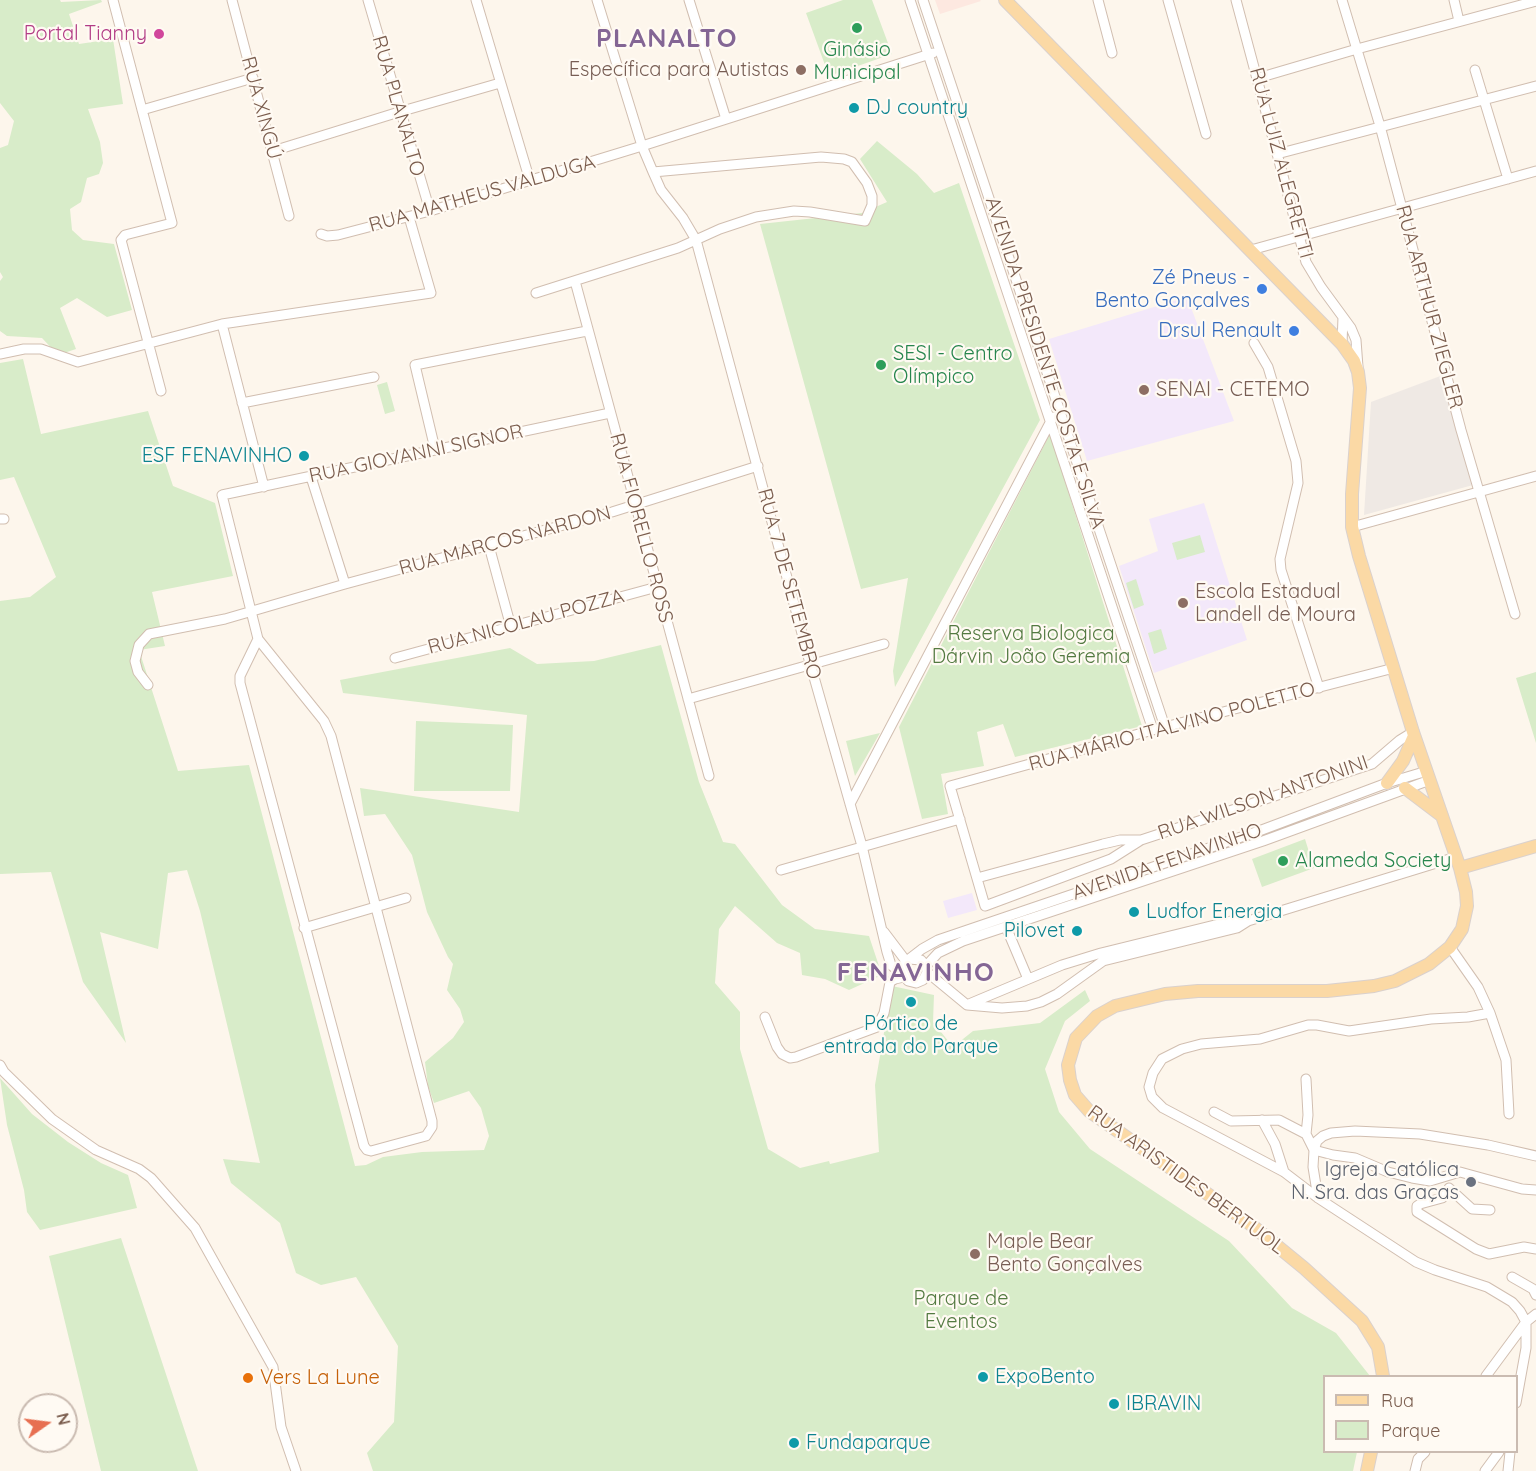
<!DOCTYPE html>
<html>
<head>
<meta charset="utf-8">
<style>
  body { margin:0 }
  #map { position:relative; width:1536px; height:1471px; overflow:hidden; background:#fdf6ec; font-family:Quicksand,sans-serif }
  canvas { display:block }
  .legend { position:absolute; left:1323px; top:1375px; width:195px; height:78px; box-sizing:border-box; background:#fffaf3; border:2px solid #cabbb1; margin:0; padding:8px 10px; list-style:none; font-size:18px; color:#7a5c4d }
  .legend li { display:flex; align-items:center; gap:12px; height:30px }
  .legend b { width:30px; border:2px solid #cabbb1 }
  .north { position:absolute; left:18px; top:1393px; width:60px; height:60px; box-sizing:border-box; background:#fffaf3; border:2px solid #cabbb1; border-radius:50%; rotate:76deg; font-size:16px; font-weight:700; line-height:24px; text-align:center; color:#7a5c4d }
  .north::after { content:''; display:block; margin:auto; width:21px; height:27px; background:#e76f51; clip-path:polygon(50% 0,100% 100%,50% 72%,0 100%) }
</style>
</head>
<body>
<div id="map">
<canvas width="1536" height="1471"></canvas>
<ul class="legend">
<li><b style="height:8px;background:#fbd9a5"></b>Rua</li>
<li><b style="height:16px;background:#d8ecc9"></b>Parque</li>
</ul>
<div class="north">N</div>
</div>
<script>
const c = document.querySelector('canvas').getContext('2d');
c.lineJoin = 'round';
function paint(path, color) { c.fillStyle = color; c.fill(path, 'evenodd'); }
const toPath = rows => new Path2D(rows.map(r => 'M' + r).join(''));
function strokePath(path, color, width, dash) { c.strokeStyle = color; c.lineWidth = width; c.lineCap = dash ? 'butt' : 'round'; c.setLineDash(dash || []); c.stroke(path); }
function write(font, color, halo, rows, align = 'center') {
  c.font = font + ' Quicksand,sans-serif'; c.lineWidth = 4.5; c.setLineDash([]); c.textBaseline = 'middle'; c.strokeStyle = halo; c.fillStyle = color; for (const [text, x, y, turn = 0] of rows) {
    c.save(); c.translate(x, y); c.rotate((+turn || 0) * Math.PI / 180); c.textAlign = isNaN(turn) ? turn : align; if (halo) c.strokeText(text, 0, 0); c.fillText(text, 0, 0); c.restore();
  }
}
paint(toPath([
  [935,0,980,0,981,1,940,14]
]), '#fde8e0');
paint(toPath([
  [1443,375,1473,485,1364,515,1371,402]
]), '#efe9e4');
paint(toPath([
  [1187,297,1234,421,1087,461,1049,339],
  [1204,503,1247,640,1154,673,1119,566,1158,551,1149,519],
  [972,893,977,910,948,918,943,901]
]), '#f3e8fa');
paint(toPath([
  [0,0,60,0,61,2,101,0,102,2,69,14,79,44,113,39,123,104,88,109,100,142,103,163,99,174,87,178,81,202,70,209,72,230,83,240,114,244,132,310,107,317,77,298,60,308,76,349,58,355,42,338,7,336,0,331,0,281,3,277,0,272,0,148,8,145,14,121,0,103],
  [843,0,872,0,892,54,829,76,806,13],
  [877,141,917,174,934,193,959,183,1040,420,895,687,893,671,908,578,861,589,760,224,862,213,887,202,860,159],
  [23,359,41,434,148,411,173,486,215,503,233,576,152,592,165,646,139,650,178,771,249,765,355,1166,366,1165,383,1157,422,1152,484,1150,489,1136,481,1108,469,1091,434,1103,428,1086,425,1062,453,1038,464,1022,460,1009,447,990,453,964,448,957,427,912,412,855,385,814,364,816,360,788,519,812,527,715,343,693,340,680,510,648,537,664,594,661,661,645,699,782,723,842,735,844,782,905,815,929,869,936,882,975,849,990,825,979,802,975,800,953,777,943,735,906,719,929,715,983,740,1012,740,1049,768,1149,800,1168,829,1161,830,1164,879,1152,875,1085,892,986,934,995,933,1022,953,1047,973,1031,1040,1023,1085,990,1090,1001,1065,1021,1045,1069,1059,1112,1090,1149,1229,1241,1292,1308,1336,1333,1370,1376,1324,1376,1324,1452,1357,1452,1353,1471,373,1471,367,1453,394,1422,398,1346,356,1277,321,1285,296,1273,280,1223,231,1183,223,1159,260,1163,200,911,187,870,168,873,158,949,100,932,126,1043,83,982,51,872,0,874,0,601,30,597,56,577,14,477,0,480,0,363],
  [387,382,395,411,385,414,377,385],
  [1050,434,1142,726,1015,757,1003,724,977,732,984,766,941,774,948,814,922,819,899,727],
  [1200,535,1205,552,1177,560,1172,543],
  [1136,579,1144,605,1134,609,1126,583],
  [1161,629,1167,649,1154,654,1148,633],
  [1536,672,1536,743,1516,678],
  [416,721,513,725,510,791,414,791],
  [880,733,869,752,855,776,846,741],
  [1305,839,1314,868,1262,887,1252,859],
  [0,1078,32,1114,68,1142,101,1163,128,1175,137,1208,40,1230,27,1212,24,1190,7,1125],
  [121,1238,198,1471,101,1471,49,1256]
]), '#d8ecc9');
const minor = toPath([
  [113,0,172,223,125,235,121,240,161,391],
  [232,0,289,216],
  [368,0,430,211],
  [476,0,530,181],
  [597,0,642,146,653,172,661,190,683,218,696,240,810,663,862,846,887,952,891,965,903,975],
  [689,0,726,119],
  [910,0,1153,730],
  [923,0,1165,727],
  [1098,0,1112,53],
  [1168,0,1206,134],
  [1236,0,1306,262,1321,287,1351,328,1356,340,1358,367],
  [1342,0,1380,126,1461,430,1515,614],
  [1454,0,1459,21],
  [1475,70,1508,179],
  [1258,78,1357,49,1536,1],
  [142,110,253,78],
  [273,151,399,112,500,83],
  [1277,154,1536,86],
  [321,234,327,236,338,235,430,211,642,146,933,53],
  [1251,250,1536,171],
  [575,281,709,776],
  [536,293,678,248,720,229,756,217,794,211,810,212,865,221,872,205,872,196,867,183,852,162,844,159,821,157,653,172],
  [222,324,264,487],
  [1254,343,1268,367,1296,461,1298,483,1280,559,1281,570,1319,688],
  [1342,344,1343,317],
  [0,354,24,349,41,349,78,362,222,324,431,293,409,217],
  [242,403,374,377],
  [435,449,415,365,587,331],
  [311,477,345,584],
  [0,519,4,519],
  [1352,527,1536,476],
  [489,546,511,627],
  [258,639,240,676,240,683,364,1146,367,1150,371,1151,426,1136,432,1127,432,1121,331,736,324,721,258,639,222,495,610,413],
  [395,658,657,587],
  [1394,668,1153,730,950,786,985,906,1111,859,1141,840,1372,764,1400,740,1413,732],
  [148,685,138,672,135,661,139,645,149,634,225,619,345,584,612,512,758,466],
  [688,699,884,644],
  [850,804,1053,417],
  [781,870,960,819],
  [977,878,1103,844,1120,840,1141,840],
  [1006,927,1028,979],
  [304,928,406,898],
  [884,932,906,961],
  [1450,947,1478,987,1490,1013,1468,1017,1431,1019,1349,1031,1317,1025,1308,1025,1260,1039,1201,1044,1182,1049,1162,1059,1153,1073,1149,1087,1152,1097,1163,1108,1284,1172,1318,1198,1416,1262,1435,1270,1487,1287,1512,1302,1520,1311,1526,1322,1526,1348,1516,1403],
  [909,959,922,949,938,940,1259,831,1387,783,1427,771],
  [926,966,938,953,963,941,1263,841,1430,780],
  [927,972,923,980,916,983,908,981,902,971,904,964,909,959,921,960,926,966,927,972,967,1005],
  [969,1004,1062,965,1101,953,1235,920,1248,921],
  [967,1005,1002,1008,1027,1006,1041,1002,1057,994,1103,961,1237,928,1248,921,1456,857],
  [1490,1013,1506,1060,1509,1114],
  [765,1017,777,1047,782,1054,790,1058,796,1057,877,1027,884,1013,890,982,895,979,904,977],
  [0,1065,4,1072,52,1119,96,1150,139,1169,151,1178,195,1228,273,1367,281,1427,296,1471],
  [1306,1079,1308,1115,1306,1134,1314,1150,1333,1155,1355,1158,1388,1172,1412,1178,1430,1181,1460,1172,1522,1189,1536,1190],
  [1214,1112,1231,1121,1279,1120,1306,1134],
  [1262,1120,1275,1144,1284,1172],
  [1449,1188,1472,1209,1490,1210],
  [1450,1191,1442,1198,1420,1204,1417,1206,1417,1212,1476,1249,1489,1254,1524,1247,1536,1249],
  [1318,1198,1313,1167,1314,1150,1317,1141,1323,1136,1331,1133,1355,1131,1420,1134,1488,1145,1536,1156],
  [1512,1277,1533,1289,1536,1295],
  [1486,1376,1526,1322,1536,1314],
  [1415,1471,1418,1459,1425,1452],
  [1485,1471,1499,1452],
  [1508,1471,1510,1452]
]);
const major = toPath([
  [1005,0,1342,344,1354,361,1358,372,1360,388,1352,494,1352,527,1359,556,1413,732,1460,868,1466,892,1467,906,1462,929,1450,947,1429,964,1395,981,1374,986,1327,991,1198,991,1165,994,1115,1006,1097,1016,1076,1038,1068,1065,1070,1080,1075,1095,1089,1111,1249,1223,1304,1268,1362,1321,1378,1347,1383,1376],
  [1387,783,1403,761,1414,736],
  [1405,788,1442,816],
  [1460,868,1536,846],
  [1367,1471,1371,1452]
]);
strokePath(minor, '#d1beb0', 11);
strokePath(major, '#dad1cd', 14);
strokePath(minor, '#fff', 9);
strokePath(major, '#fbd9a5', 12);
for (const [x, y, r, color] of [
  [857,28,6,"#2e9e5b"],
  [159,34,6,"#d1479c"],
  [801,70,6,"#8d6e63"],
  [854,108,6,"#0f9aa8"],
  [1262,289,6,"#3f7fe0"],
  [1294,331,6,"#3f7fe0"],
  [881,365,6,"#2e9e5b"],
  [1144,390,6,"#8d6e63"],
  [304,456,6,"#0f9aa8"],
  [1183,603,6,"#8d6e63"],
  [1283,861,6,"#2e9e5b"],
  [1134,912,6,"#0f9aa8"],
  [1077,931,6,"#0f9aa8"],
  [911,1002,6,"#0f9aa8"],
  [1471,1182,6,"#6b7280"],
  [975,1254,6,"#8d6e63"],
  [983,1377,6,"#0f9aa8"],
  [248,1378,6,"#e8710a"],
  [1114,1404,6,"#0f9aa8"],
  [794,1443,6,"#0f9aa8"]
]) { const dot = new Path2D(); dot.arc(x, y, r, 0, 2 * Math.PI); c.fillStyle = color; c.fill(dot); strokePath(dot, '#fffaf3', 2); }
write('20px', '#b23c85', '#fffaf3', [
  ["Portal Tianny",147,34]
], 'right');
write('20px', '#27864d', '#fffaf3', [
  ["Ginásio",857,50,"center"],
  ["Municipal",857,73,"center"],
  ["SESI - Centro",893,354],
  ["Olímpico",893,377],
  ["Alameda Society",1295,861]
], 'left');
write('20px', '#785e54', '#fffaf3', [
  ["Específica para Autistas",789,70,"right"],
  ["SENAI - CETEMO",1156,390],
  ["Escola Estadual",1195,592],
  ["Landell de Moura",1195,615],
  ["Maple Bear",987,1242],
  ["Bento Gonçalves",987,1265]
], 'left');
write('20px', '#7a5c4d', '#fffaf3', [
  ["RUA PLANALTO",398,106,74],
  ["RUA XINGÚ",261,108,75],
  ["RUA LUIZ ALEGRETTI",1281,163,75],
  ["RUA MATHEUS VALDUGA",482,194,-16],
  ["RUA ARTHUR ZIEGLER",1429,307,75],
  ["AVENIDA PRESIDENTE COSTA E SILVA",1045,363,72],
  ["RUA GIOVANNI SIGNOR",416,454,-12],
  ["RUA FIORELLO ROSS",641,528,75],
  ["RUA MARCOS NARDON",505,541,-15],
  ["RUA 7 DE SETEMBRO",789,584,75],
  ["RUA NICOLAU POZZA",526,622,-15],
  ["RUA MÁRIO ITALVINO POLETTO",1172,727,-15],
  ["RUA WILSON ANTONINI",1263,798,-19],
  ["AVENIDA FENAVINHO",1167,862,-19],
  ["RUA ARISTIDES BERTUOL",1186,1180,36]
]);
write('20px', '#0d838f', '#fffaf3', [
  ["DJ country",866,108],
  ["ESF FENAVINHO",292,456,"right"],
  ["Ludfor Energia",1146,912],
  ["Pilovet",1065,931,"right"],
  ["Pórtico de",911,1024,"center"],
  ["entrada do Parque",911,1047,"center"],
  ["ExpoBento",995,1377],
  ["IBRAVIN",1126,1404],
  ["Fundaparque",806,1443]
], 'left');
write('20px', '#366cbe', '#fffaf3', [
  ["Zé Pneus -",1250,278],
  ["Bento Gonçalves",1250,301],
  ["Drsul Renault",1282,331]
], 'right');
write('20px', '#537a41', '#fffaf3', [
  ["Reserva Biologica",1031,634],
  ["Dárvin João Geremia",1031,657],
  ["Parque de",961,1299],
  ["Eventos",961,1322]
]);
write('20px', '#5b616d', '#fffaf3', [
  ["Igreja Católica",1459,1170],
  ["N. Sra. das Graças",1459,1193]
], 'right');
write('20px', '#c56008', '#fffaf3', [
  ["Vers La Lune",260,1378]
], 'left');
c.letterSpacing = '1.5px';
write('bold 26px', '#846695', '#fffaf3', [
  ["PLANALTO",667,39],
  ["FENAVINHO",916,973]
]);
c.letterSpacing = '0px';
</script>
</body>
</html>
